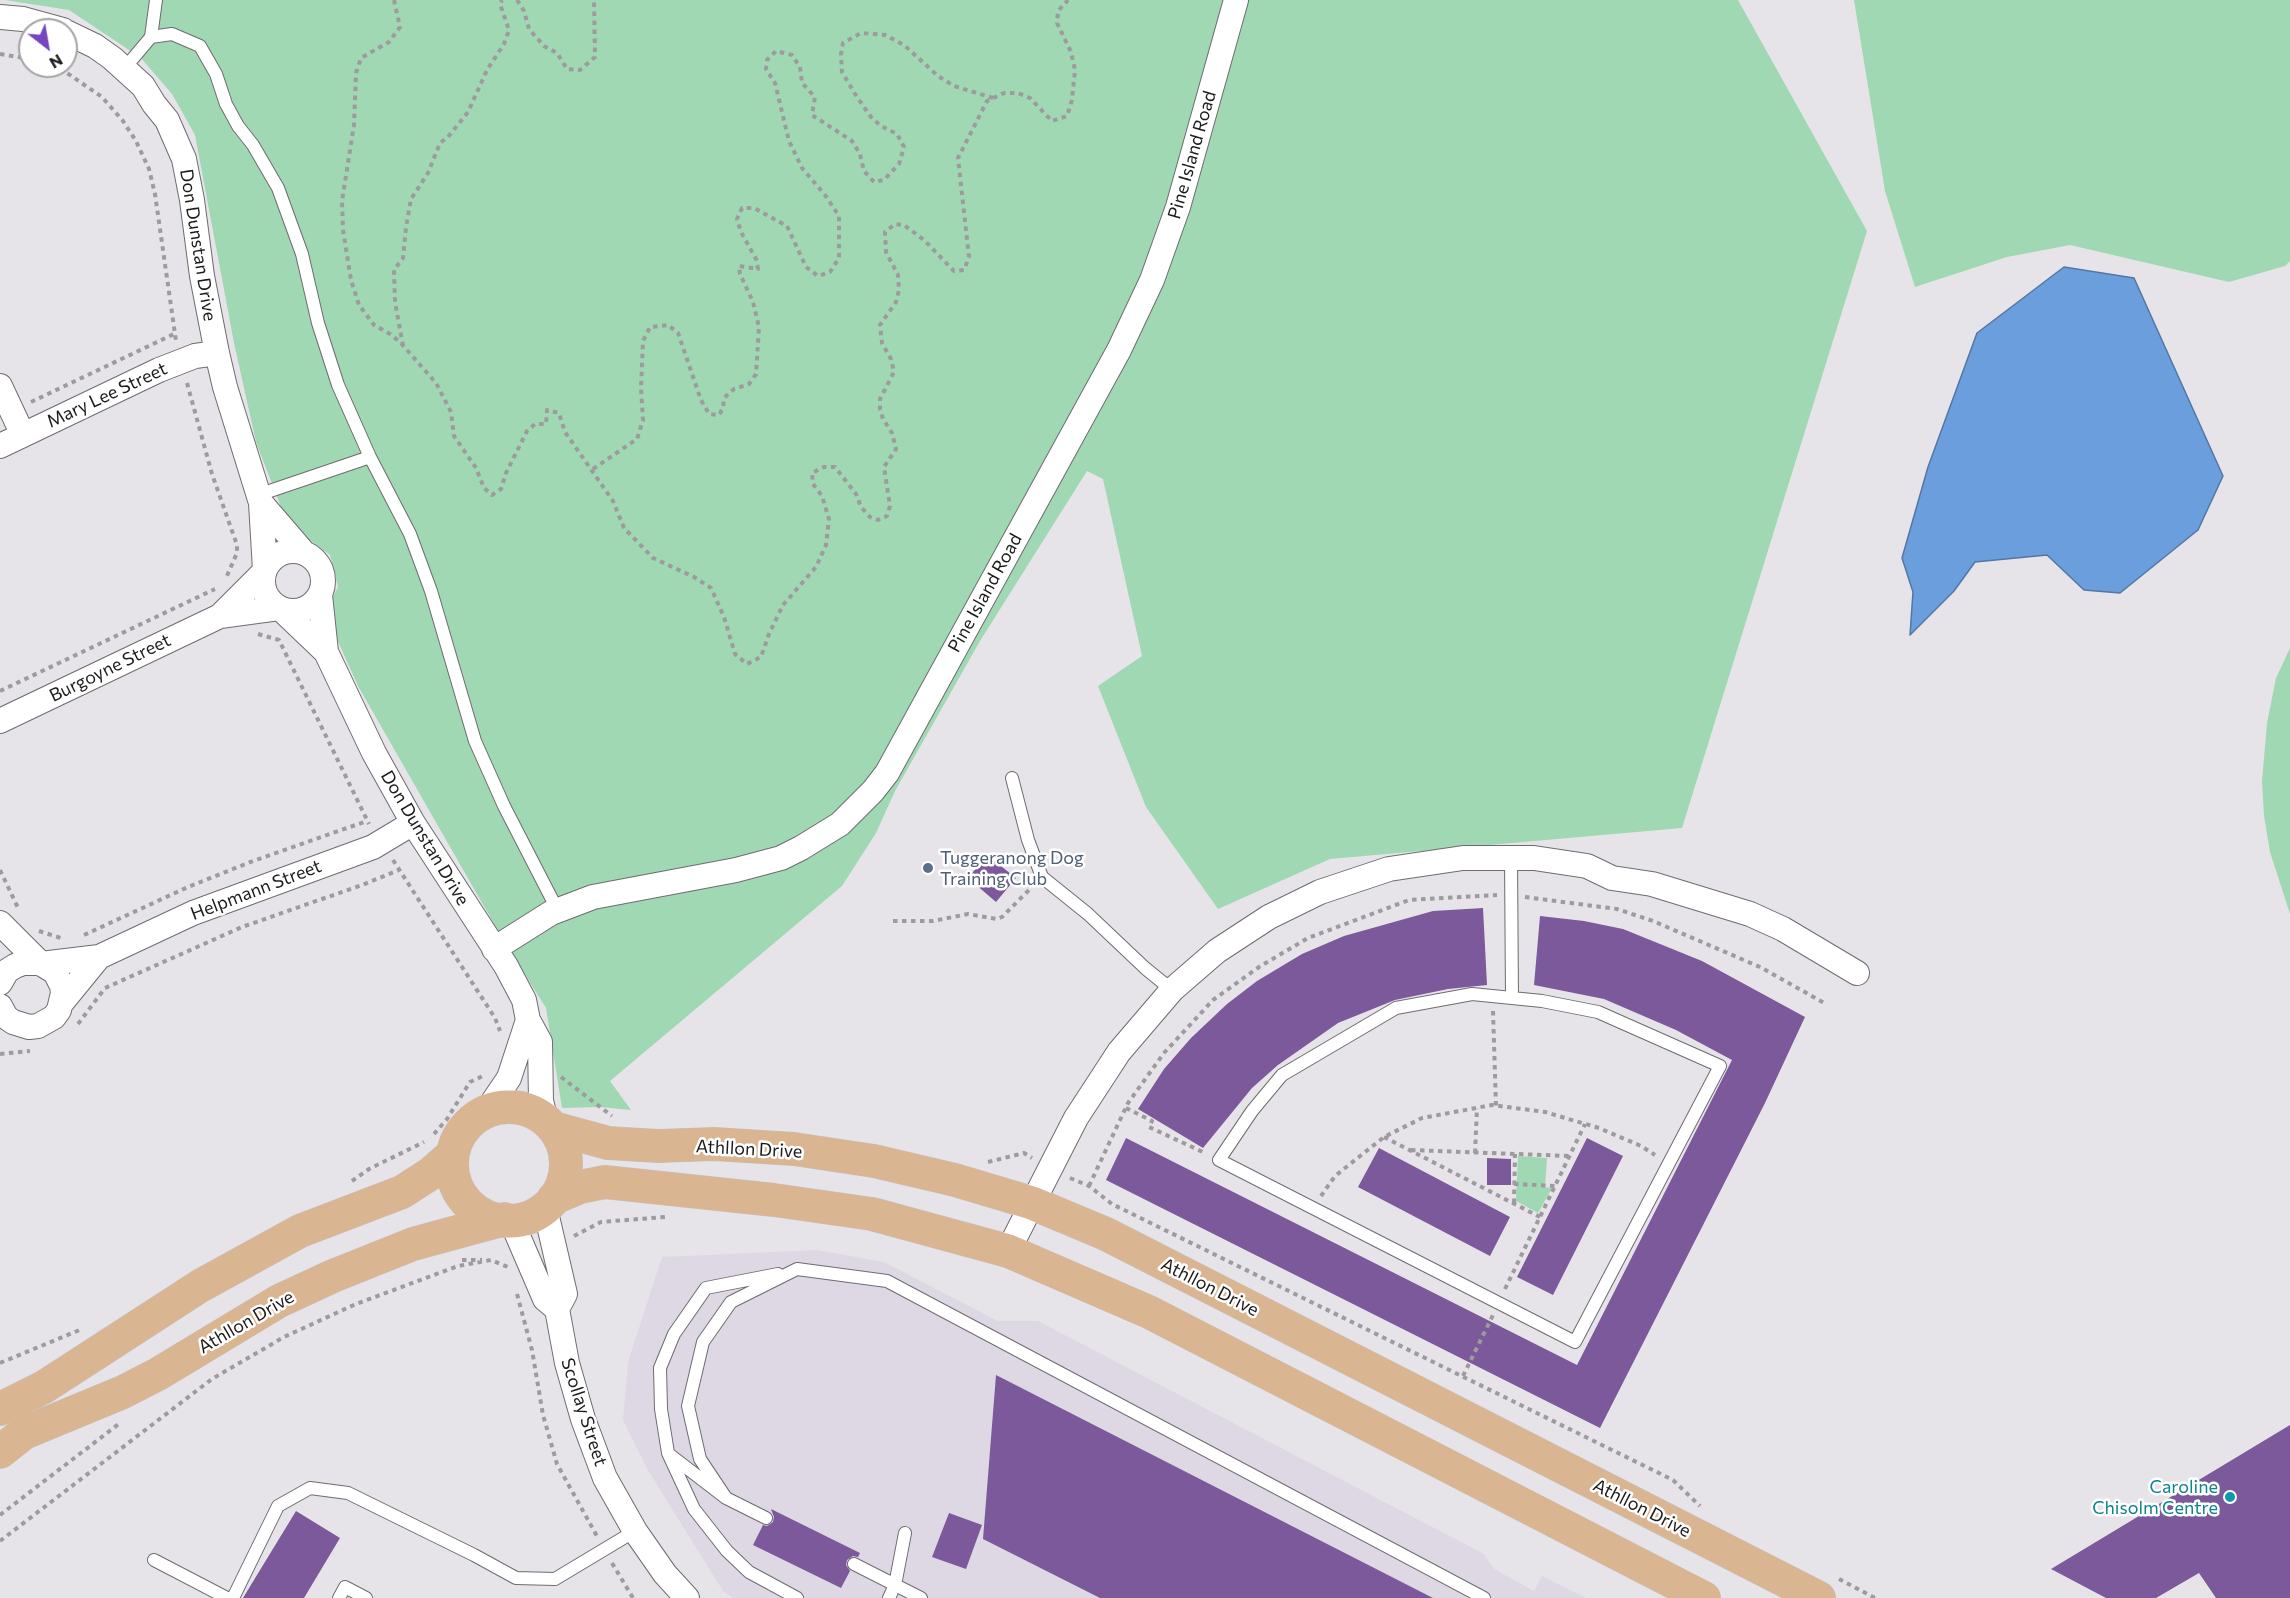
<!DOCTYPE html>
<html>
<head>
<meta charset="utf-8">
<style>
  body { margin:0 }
  #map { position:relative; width:2290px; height:1598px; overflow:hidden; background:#e7e4e9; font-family:Commissioner,sans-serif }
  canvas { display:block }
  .north { position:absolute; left:18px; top:18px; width:60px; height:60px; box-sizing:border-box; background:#fff; border:2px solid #a4a4a4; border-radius:50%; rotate:149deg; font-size:16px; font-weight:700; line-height:24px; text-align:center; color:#1b1b1c }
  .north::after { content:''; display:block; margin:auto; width:21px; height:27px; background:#7745bd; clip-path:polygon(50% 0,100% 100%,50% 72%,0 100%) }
</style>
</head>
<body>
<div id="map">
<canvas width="2290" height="1598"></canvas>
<div class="north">N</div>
</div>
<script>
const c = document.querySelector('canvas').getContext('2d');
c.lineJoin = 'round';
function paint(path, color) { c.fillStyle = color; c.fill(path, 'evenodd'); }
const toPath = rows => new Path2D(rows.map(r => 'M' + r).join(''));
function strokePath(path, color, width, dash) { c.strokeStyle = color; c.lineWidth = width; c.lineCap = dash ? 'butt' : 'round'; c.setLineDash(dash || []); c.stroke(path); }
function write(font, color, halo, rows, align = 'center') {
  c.font = font + ' Commissioner,sans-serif'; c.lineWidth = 5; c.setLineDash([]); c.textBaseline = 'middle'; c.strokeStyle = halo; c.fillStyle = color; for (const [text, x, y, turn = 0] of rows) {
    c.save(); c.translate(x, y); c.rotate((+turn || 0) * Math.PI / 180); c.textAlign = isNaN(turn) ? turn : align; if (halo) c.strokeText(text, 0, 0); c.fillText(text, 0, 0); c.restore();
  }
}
paint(toPath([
  [817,1250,884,1262,998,1321,1038,1321,1484,1554,1494,1569,1534,1591,1542,1576,1586,1598,733,1598,723,1591,649,1472,623,1420,628,1362,662,1257]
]), '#ddd8e3');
paint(toPath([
  [5,0,1738,0,1867,231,1682,828,1330,859,1218,909,1146,807,1098,686,1142,656,1103,479,1087,471,980,641,895,791,876,833,842,886,610,1081,631,1110,600,1107,562,1108,546,1008,505,943,358,686,336,637,330,603,338,587,330,555,287,523,256,442,234,343,195,135,172,94,141,58,69,10],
  [1854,0,2290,0,2290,261,2285,266,2229,282,2070,245,2007,257,1915,287,1885,191],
  [2290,648,2290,914,2270,852,2264,816,2262,781,2267,723,2276,678],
  [1518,1156,1547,1158,1545,1187,1552,1188,1538,1213,1516,1201]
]), '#9fd8b3');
const water = toPath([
  [2064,267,2134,278,2223,476,2198,530,2120,593,2084,590,2047,555,1975,562,1954,591,1910,635,1913,592,1902,558,1928,467,1977,333,2064,267]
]);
paint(water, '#6b9edc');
strokePath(water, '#5377a2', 1.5);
paint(toPath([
  [987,855,1016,878,996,902,968,878],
  [1483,908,1487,985,1448,989,1395,1000,1338,1023,1278,1065,1252,1088,1203,1148,1138,1109,1164,1069,1191,1038,1227,1004,1257,981,1302,954,1344,936,1433,911],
  [1540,916,1584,921,1623,929,1702,961,1805,1017,1765,1103,1600,1428,1106,1180,1126,1138,1577,1365,1732,1060,1676,1030,1604,999,1534,985],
  [1587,1138,1623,1156,1553,1295,1517,1277],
  [1379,1148,1510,1217,1490,1256,1358,1187],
  [1487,1158,1511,1159,1511,1185,1487,1185],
  [996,1375,1433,1598,1100,1598,983,1539],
  [2290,1425,2290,1598,2216,1598,2199,1573,2156,1598,2106,1598,2051,1569],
  [771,1509,860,1553,858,1557,853,1556,847,1560,846,1565,850,1571,841,1588,753,1545,763,1525,767,1526,773,1522,774,1517],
  [296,1511,340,1538,304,1598,243,1598],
  [949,1513,982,1525,966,1569,932,1557]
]), '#7b599b');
const service = toPath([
  [151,37,172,34,200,46,216,74,226,104,238,126,253,145,278,188,302,254,318,323,338,385,370,457,410,534,431,591,475,741,504,806,558,911],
  [124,69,151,37,156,0],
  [258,495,370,457],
  [1012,778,1028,840,1042,877,1088,914,1145,968,1172,990],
  [1511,858,1512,998],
  [1472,994,1542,1001,1598,1012,1720,1066,1575,1342,1219,1160,1252,1111,1282,1075,1396,1008,1472,994],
  [778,1274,706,1288,674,1334,660,1368,661,1409,668,1453,694,1509,727,1551,749,1572,797,1598],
  [670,1455,726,1498,766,1518],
  [726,1498,700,1459,688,1406,703,1342,731,1302,797,1269,887,1281,1484,1598],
  [154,1560,227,1598],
  [854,1564,921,1598],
  [233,1598,278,1506,310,1488,348,1493,474,1555,516,1578,555,1579,635,1531],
  [339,1598,345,1587,366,1598],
  [889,1598,895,1585,905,1533]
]);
const minor = toPath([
  [0,17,23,19,63,30],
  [66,32,95,46,112,58,143,86,154,104,167,120,184,159,192,200,202,276,217,353,225,387,261,503,265,570],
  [0,386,23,435],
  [0,446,159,370,195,356,217,353],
  [261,503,304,553],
  '263 581a30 30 0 1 1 60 0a30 30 0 1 1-60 0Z',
  [320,595,326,652,374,753,413,823,506,966,524,1000,528,1020,540,1042,541,1101,546,1120],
  [281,609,326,652],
  [220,616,264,572],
  [0,721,220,616,279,608],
  [0,923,40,963],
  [494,949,551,913,593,897,736,870,781,858,801,848,840,824,873,791,887,773,1119,350,1152,280,1178,207,1236,0],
  [41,964,99,957,193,913,373,847,413,823],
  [0,983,7,971,15,966,23,963,40,963,55,972,62,986,63,993,59,1010,54,1017,38,1026,29,1027,13,1022,6,1017,0,1006],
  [63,1001,99,957],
  [486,1112,509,1078,528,1020],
  [545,1208,565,1294,557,1309],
  [511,1220,545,1299,557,1309,567,1363,583,1419,605,1478,635,1531,665,1574,687,1598],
  [1008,1251,1076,1118,1119,1052,1172,990,1217,951,1269,917,1320,892,1389,869,1463,858,1534,858,1587,866,1612,878,1652,884,1750,914,1783,929,1857,973]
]);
const primary = toPath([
  '452 1164a57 57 0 1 1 114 0a57 57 0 1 1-114 0Z',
  [553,1128,608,1143,658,1146,714,1144,794,1149,874,1161,955,1180,1032,1203,1106,1234,1819,1598],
  [554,1198,580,1187,605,1182,774,1200,872,1214,1008,1251,1149,1312,1704,1598],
  [0,1409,44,1387,200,1286,300,1231,402,1192,430,1174,453,1154],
  [0,1452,24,1433,123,1392,158,1374,279,1301,333,1276,413,1244,505,1219]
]);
strokePath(service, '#6e6c70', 14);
strokePath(minor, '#6e6c70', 26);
strokePath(primary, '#c4c4c4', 34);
strokePath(toPath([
  [394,0,400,27,389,42,361,58,356,73,354,125,342,201,343,230,351,280,359,305,374,325,390,334,400,342,436,383,451,412,454,436,476,468,484,488,492,495,501,489,506,473,527,431,535,424,546,424,547,410,559,413,565,432,613,501,624,528,653,558,694,577,711,588,724,617,735,654,747,664,761,657,769,634,783,605,816,567,826,545,829,519,822,496,813,484,812,473,824,467,835,467,856,494,861,507,870,517,878,520,887,516,890,506,884,467,896,449,892,433,883,419,880,409,880,399,894,372,891,359,882,343,880,325,896,302,899,290,898,275,886,252,885,232,895,224,904,225,924,240,954,271,964,270,969,257,958,158,987,101,1004,93,1018,93,1030,98,1052,121,1067,116,1072,100,1075,70,1071,52,1057,23,1058,11,1068,0],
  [517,0,524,11,529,29,544,46,557,53,567,69,580,70,595,57,594,0],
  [0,54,30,59],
  [51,66,67,73,102,97,123,121,136,141,149,169,155,194,176,341],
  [403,346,395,302,394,270,403,258,406,227,411,199,428,173,440,143,448,137,468,112,487,70,504,44,509,30,500,4,502,0],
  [187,383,212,474,237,545,237,553,226,578],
  [31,402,174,334],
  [593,469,637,439,643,420,641,388,643,341,650,327,668,325,678,333,701,400,709,414,719,415,723,408,724,398,734,389,749,384,756,374,759,327,753,302,740,274,739,266,758,269,756,259,741,232,737,219,742,208,754,208,787,226,806,267,818,276,830,272,839,258,839,216,825,195,802,168,789,141,775,83,766,69,767,60,776,51,792,55,800,67,802,83,815,97,812,115,852,141,860,154,864,171,874,182,884,180,899,164,904,147,897,134,881,126,871,117,855,94,842,72,841,54,843,43,861,33,885,35,904,45,938,76,954,86,993,98],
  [258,634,279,640,369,824],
  [0,691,215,589],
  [393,860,495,1018,500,1031],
  [0,870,19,910],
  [1525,897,1617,909,1653,921,1760,967,1826,1004],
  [893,921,933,921,968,914,997,919,1002,917,1031,888],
  [39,931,64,939],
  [84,935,188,887,253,861,367,821],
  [1493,1011,1496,1106],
  [78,1024,105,988,242,927,362,885,399,870],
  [0,1054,30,1051],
  [561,1077,612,1116],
  [1126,1108,1152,1121,1149,1127,1205,1153],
  [434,1134,447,1119,470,1082,485,1075],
  [1384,1137,1540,1217],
  [1411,1150,1569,1156],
  [1475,1153,1477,1108],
  [988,1162,1024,1153,1032,1158],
  [1070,1178,1089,1186,1112,1204,1673,1480,1700,1506],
  [352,1181,369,1169,424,1142],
  [1514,1184,1555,1186],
  [1089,1186,1128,1103,1164,1053,1213,1000,1259,967,1308,938,1409,900,1497,895],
  [1321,1196,1335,1176,1384,1137,1422,1118,1492,1105,1545,1112,1599,1128,1641,1146,1655,1155],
  [1514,1203,1515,1154],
  [574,1236,601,1222,665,1217],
  [462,1260,482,1260],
  [1505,1289,1585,1124],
  [517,1294,532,1350,543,1415,557,1464,598,1538],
  [0,1363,82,1329],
  [1463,1376,1493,1315],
  [0,1515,120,1423],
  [0,1541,212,1379,284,1337,356,1304,458,1266,491,1260,508,1267],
  [612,1563,633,1598],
  [1839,1579,1875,1598]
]), '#9d9b9e', 4, [4.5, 4.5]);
strokePath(service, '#fff', 12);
strokePath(minor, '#fff', 24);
strokePath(primary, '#dab591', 33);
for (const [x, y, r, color] of [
  [928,868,6,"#5c6f8a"],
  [2230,1497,6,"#0f9aa8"]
]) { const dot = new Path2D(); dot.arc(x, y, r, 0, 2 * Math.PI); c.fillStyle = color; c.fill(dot); strokePath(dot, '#fff', 2); }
write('18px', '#1b1b1c', '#fff', [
  ["Pine Island Road",1192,155,-74],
  ["Don Dunstan Drive",198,245,81],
  ["Mary Lee Street",107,395,-25],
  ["Pine Island Road",985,593,-61],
  ["Burgoyne Street",110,668,-26],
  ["Don Dunstan Drive",425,838,59],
  ["Helpmann Street",256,890,-21],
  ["Athllon Drive",749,1149,3],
  ["Athllon Drive",1210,1287,27],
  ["Athllon Drive",246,1322,-30],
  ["Scollay Street",584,1412,72],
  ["Athllon Drive",1642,1508,27]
]);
write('18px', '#4e5e75', '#fff', [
  ["Tuggeranong Dog",940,858],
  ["Training Club",940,879]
], 'left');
write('18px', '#0d838f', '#fff', [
  ["Caroline",2218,1487],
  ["Chisolm Centre",2218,1508]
], 'right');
</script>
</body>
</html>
